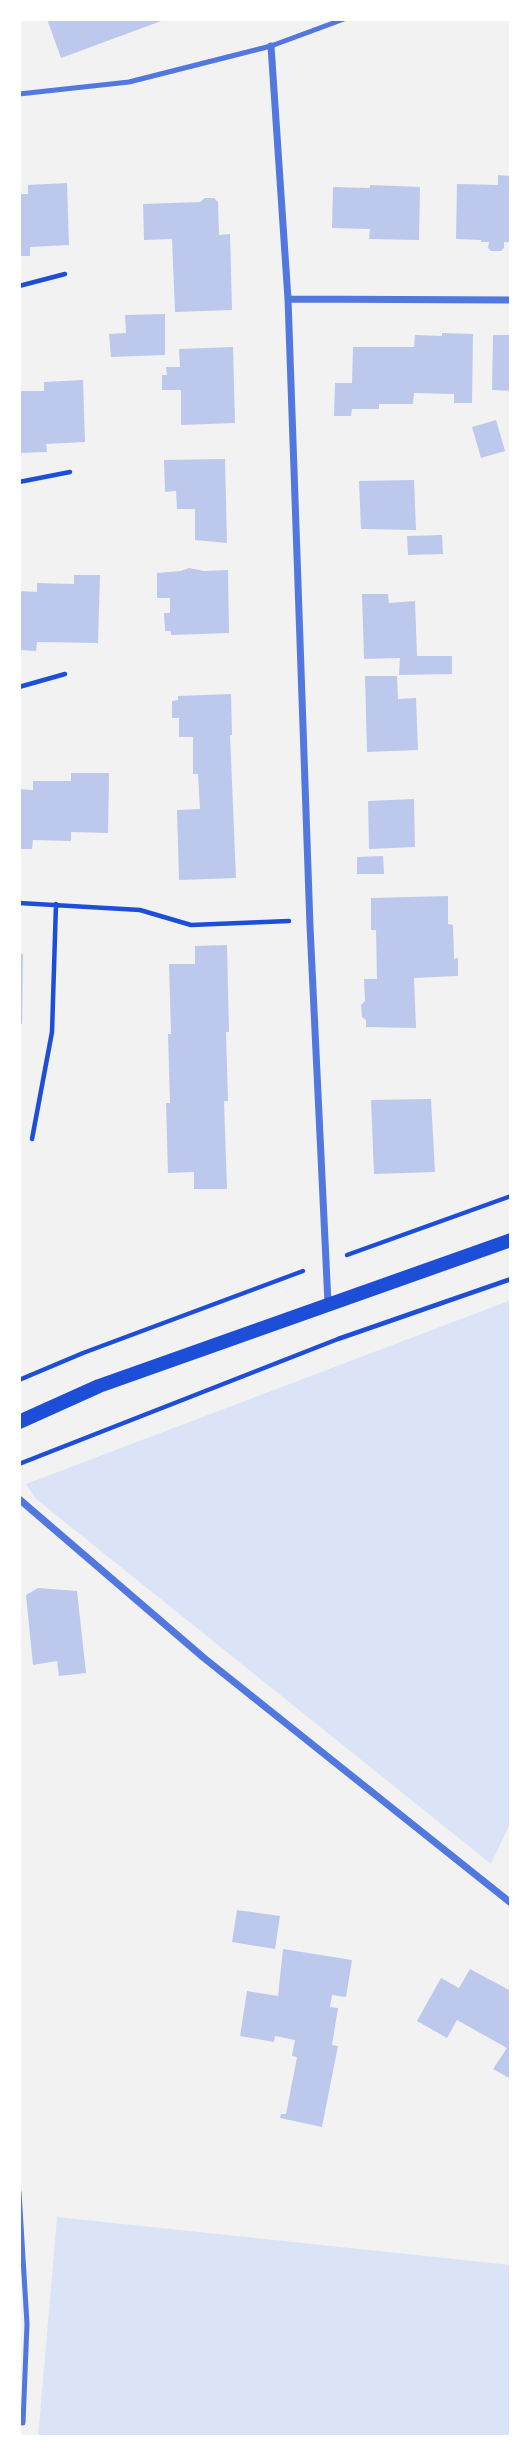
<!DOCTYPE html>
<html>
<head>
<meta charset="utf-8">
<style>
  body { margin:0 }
  #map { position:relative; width:530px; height:2456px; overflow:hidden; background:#f2f2f2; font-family:"Open Sans",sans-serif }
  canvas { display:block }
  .frame { position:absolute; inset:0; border:21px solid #fff; pointer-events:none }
</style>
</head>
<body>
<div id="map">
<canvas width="530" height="2456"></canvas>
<div class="frame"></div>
</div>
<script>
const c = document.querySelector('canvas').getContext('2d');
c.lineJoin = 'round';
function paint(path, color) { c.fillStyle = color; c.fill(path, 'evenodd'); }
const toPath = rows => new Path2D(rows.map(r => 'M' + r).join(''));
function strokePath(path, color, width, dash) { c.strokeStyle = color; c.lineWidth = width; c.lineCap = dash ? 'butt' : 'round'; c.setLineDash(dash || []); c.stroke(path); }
paint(toPath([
  [511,1300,511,1822,491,1864,36,1499,26,1484],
  [57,2217,511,2265,511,2437,38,2437]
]), '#dbe4f7');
paint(toPath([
  [47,19,164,19,164,20,61,58],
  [498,175,511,176,511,242,504,242,504,248,501,251,491,251,488,248,489,242,481,242,481,240,456,239,457,184,498,185],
  [67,183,69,245,30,247,30,256,19,256,19,194,28,194,28,185],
  [370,185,420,187,419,240,369,239,370,229,332,228,333,187,370,188],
  [205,198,214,198,218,202,219,235,230,234,232,310,175,312,172,239,144,240,143,204,200,202],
  [165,314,165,355,111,357,109,334,126,333,125,315],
  [442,333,473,334,472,403,454,403,454,394,414,393,413,404,379,404,379,409,352,409,351,416,334,416,335,383,352,383,353,347,414,347,415,335,442,336],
  [493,335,511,335,511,391,492,390],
  [233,347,235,423,181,425,181,390,162,390,162,375,167,375,166,367,180,367,179,349],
  [83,380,85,442,46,444,47,452,19,453,19,391,44,391,44,382],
  [496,420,505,451,481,458,472,427],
  [225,459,227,543,195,540,195,509,177,509,176,491,165,492,164,460],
  [414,480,416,530,361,529,359,481],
  [442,535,443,554,408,555,407,536],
  [189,568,204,571,228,570,229,633,171,635,171,631,165,631,164,613,170,613,170,598,157,598,157,573,181,571],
  [74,575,100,575,98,643,37,642,36,651,19,650,19,591,37,592,37,583,74,584],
  [362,594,388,594,389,603,415,601,417,656,452,656,452,674,399,675,400,658,364,659],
  [365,676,397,676,398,699,416,698,418,750,367,752],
  [231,694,232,735,230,735,236,878,179,880,177,810,200,809,198,774,193,774,193,737,179,737,179,718,172,718,172,701,178,700,178,696],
  [71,773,109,773,108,833,71,832,71,841,33,840,32,849,19,849,19,789,33,790,33,781,71,781],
  [414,799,415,847,369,849,368,801],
  [383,856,384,874,357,874,357,857],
  [448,896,448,924,453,925,454,959,458,958,458,976,414,978,416,1028,366,1027,366,1020,362,1017,361,1005,365,1001,364,979,377,979,376,930,371,930,371,898],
  [227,945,229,1032,226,1032,228,1101,224,1101,227,1189,194,1189,194,1172,168,1173,166,1103,170,1103,168,1034,171,1034,169,964,195,964,195,946],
  [19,954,23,954,22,1024,19,1023],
  [431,1099,435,1172,374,1174,371,1100],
  [38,1588,77,1591,86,1673,59,1676,57,1661,33,1665,26,1595],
  [237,1910,280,1916,275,1949,232,1942],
  [283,1949,352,1960,346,1997,332,1995,330,2007,338,2008,332,2045,338,2046,322,2127,280,2118,281,2114,286,2114,297,2057,292,2056,295,2040,275,2036,274,2042,240,2036,247,1991,278,1996],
  [470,1969,511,1991,511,2079,493,2069,507,2048,457,2020,447,2038,417,2021,441,1978,459,1988]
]), '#bdc9ec');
strokePath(toPath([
  [19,286,65,274],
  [19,482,70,472],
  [19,687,65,674],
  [19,903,140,910,191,925,289,921],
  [32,1139,52,1032,56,904],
  [347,1255,511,1196],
  [19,1380,83,1353,303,1271],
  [19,1464,338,1339,511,1279]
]), '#1d4ed8', 4.5);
strokePath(toPath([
  [19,94,129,82,271,46,344,19],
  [19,2192,27,2324,23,2423]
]), '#5277de', 5);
strokePath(toPath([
  [271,46,288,299,310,926,328,1303],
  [288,299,511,300],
  [19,1499,204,1658,511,1903]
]), '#5277de', 7);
strokePath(toPath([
  [19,1422,99,1386,511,1240]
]), '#1d4ed8', 14);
</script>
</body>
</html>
